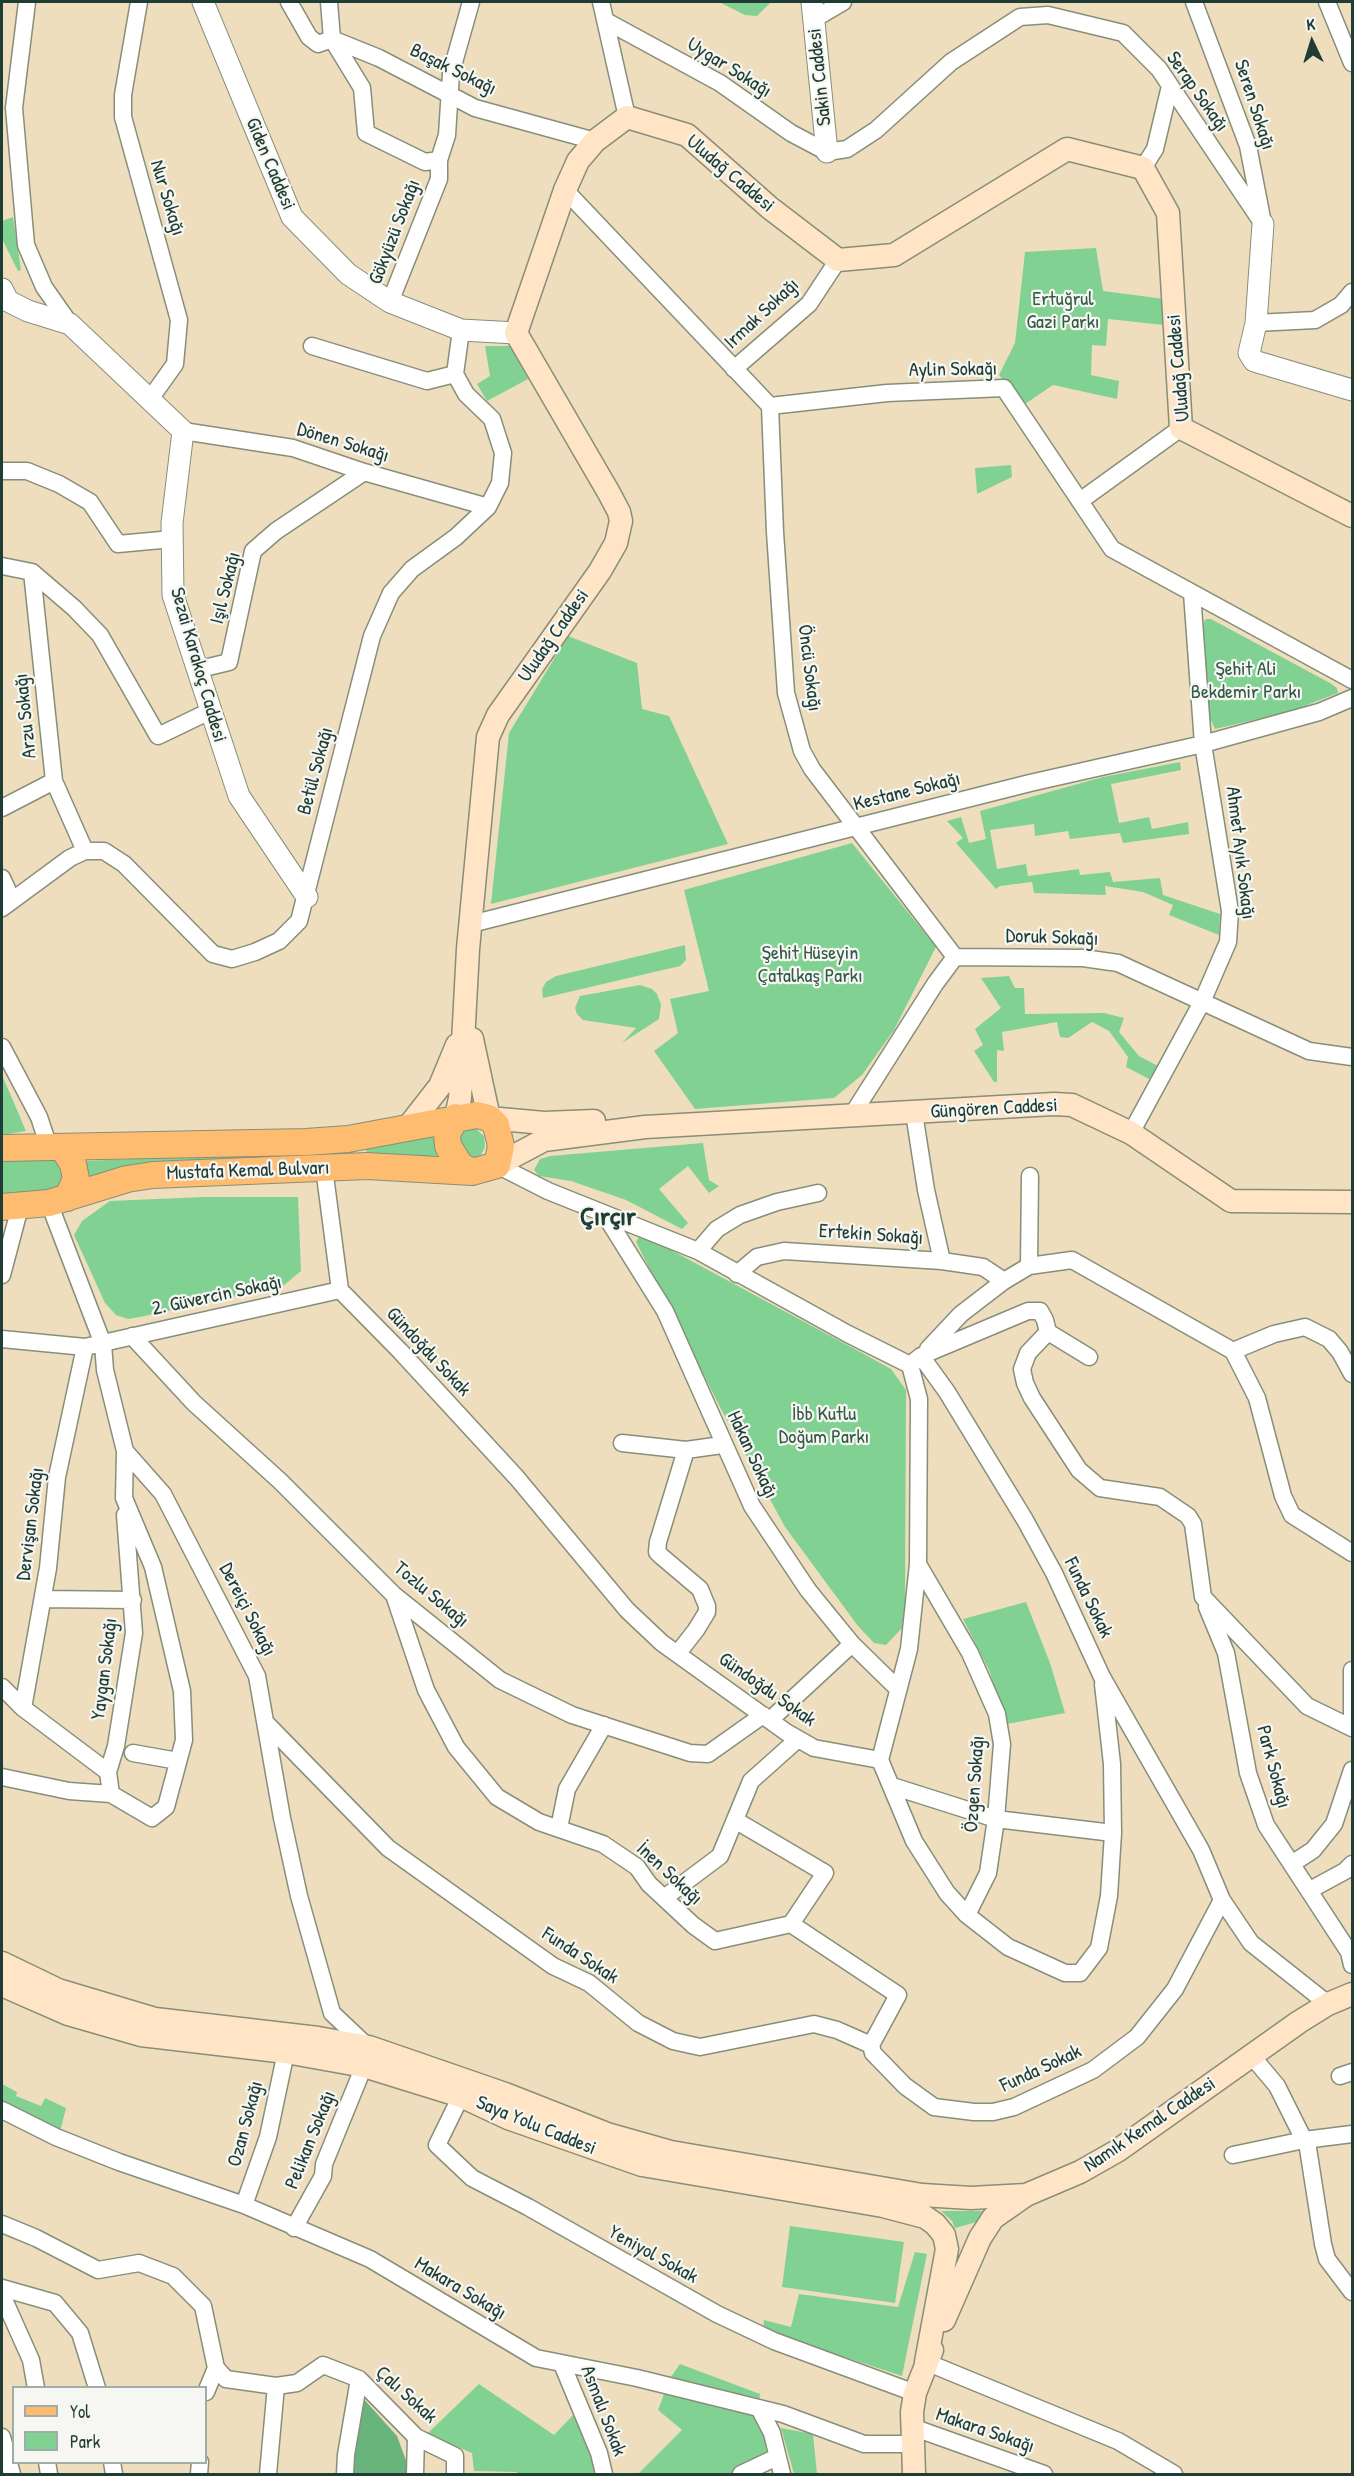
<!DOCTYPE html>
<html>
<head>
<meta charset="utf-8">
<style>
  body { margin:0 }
  #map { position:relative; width:1354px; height:2476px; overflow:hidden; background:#efdebe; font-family:"Patrick Hand",sans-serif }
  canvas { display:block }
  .frame { position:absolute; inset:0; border:3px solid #1f3d34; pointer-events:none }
  .legend { position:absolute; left:12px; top:2386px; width:195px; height:78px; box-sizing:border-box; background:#f6f6f2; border:2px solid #a0aca6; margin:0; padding:8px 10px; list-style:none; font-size:18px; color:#1f3d34 }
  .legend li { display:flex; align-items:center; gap:12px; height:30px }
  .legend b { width:30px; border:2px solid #a0aca6 }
  .north { position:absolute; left:1282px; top:12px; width:60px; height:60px; -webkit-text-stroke:4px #f6f6f2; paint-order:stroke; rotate:356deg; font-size:16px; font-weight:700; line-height:24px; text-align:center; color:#1f3d34 }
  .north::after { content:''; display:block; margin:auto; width:21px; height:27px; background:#1f3d34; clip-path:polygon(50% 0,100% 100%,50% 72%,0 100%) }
</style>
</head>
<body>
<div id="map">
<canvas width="1354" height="2476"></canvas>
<div class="frame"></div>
<ul class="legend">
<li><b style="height:8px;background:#febc70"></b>Yol</li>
<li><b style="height:16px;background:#81d292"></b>Park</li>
</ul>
<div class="north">K</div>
</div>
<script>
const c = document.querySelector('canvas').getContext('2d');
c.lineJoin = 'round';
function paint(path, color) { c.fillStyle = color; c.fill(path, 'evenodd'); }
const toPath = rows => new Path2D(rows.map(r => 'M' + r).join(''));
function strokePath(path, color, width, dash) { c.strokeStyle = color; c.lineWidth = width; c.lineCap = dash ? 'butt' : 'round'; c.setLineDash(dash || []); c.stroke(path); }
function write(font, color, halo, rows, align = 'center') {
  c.font = font + ' "Patrick Hand",sans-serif'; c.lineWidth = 4.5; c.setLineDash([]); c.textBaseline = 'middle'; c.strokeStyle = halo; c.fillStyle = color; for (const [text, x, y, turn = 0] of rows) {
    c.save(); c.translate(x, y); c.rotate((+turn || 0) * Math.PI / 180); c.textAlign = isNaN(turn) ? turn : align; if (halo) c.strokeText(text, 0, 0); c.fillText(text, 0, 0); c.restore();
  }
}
paint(toPath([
  [719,2,771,2,757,16,745,15],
  [13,217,21,270,18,271,2,239,2,221],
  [1096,248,1103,291,1165,299,1164,325,1108,319,1106,346,1092,345,1091,375,1119,381,1117,399,1053,385,1025,404,999,375,1015,343,1025,252],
  [485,346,510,346,528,379,487,401,477,384,490,376],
  [1011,465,1012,477,977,494,975,468],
  [1206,619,1211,619,1330,683,1337,688,1338,693,1289,712,1215,729,1210,718,1203,623],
  [568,636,637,663,642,709,669,716,728,844,491,904,509,733],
  [1180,762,1181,770,1111,784,1119,823,1149,817,1152,829,1188,822,1189,834,1123,843,1120,833,1070,839,1068,831,1035,836,1034,824,990,830,997,869,1026,864,1028,876,1079,869,1080,875,1110,872,1113,882,1160,878,1163,895,1220,914,1219,935,1169,915,1173,905,1143,892,1105,886,1106,895,1034,893,1032,882,1000,886,996,889,956,843,963,838,947,821,961,817,969,843,986,839,980,811,1103,777],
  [852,843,936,947,894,1030,862,1075,834,1098,695,1109,654,1051,678,1033,670,999,709,991,684,890],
  [685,945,686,960,680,966,543,998,542,989,546,982,556,976],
  [1009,976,1015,988,1024,988,1025,1014,1104,1013,1124,1018,1119,1032,1139,1056,1158,1066,1149,1079,1126,1067,1128,1057,1109,1031,1092,1022,1068,1038,1060,1037,1057,1022,1002,1032,1004,1051,997,1050,997,1082,994,1082,974,1051,983,1045,975,1029,1001,1008,981,978],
  [640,985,652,989,657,994,661,1005,659,1019,622,1043,636,1028,583,1020,577,1014,575,1008,580,996],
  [2,1075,26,1131,2,1135],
  [475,1128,484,1136,485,1147,480,1157,470,1161,452,1138,459,1129],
  [433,1135,438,1161,367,1157,366,1148],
  [703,1143,709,1180,719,1186,709,1193,688,1166,659,1189,688,1223,682,1229,626,1200,571,1181,539,1176,534,1170,540,1159,550,1156],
  [339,1151,339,1157,89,1181,84,1161],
  [51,1159,63,1163,65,1183,52,1192,2,1196,2,1161],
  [203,1197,298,1197,301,1271,283,1286,140,1317,128,1319,116,1315,105,1303,74,1235,82,1221,110,1201],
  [639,1237,658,1243,864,1354,891,1369,906,1390,905,1602,902,1628,886,1645,874,1643,858,1626,785,1527,721,1409,636,1242],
  [1026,1602,1050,1663,1065,1713,1007,1724,989,1670,963,1619],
  [2,2084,17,2092,16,2096,41,2106,45,2098,66,2108,59,2136,2,2107],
  [941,2211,988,2211,980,2221,955,2228,952,2221],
  [790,2226,904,2242,895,2303,782,2287],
  [915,2252,927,2254,902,2376,763,2330,764,2320,791,2327,799,2294,898,2307],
  [680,2364,760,2394,759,2403,668,2381],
  [479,2384,554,2435,575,2413,593,2455,597,2474,519,2474,516,2472,474,2471,472,2453,427,2434],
  [664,2394,757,2415,771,2456,740,2474,638,2474,682,2430,658,2410],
  [781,2428,813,2434,817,2474,794,2474]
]), '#81d292');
paint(toPath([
  [361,2396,397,2436,411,2474,351,2473]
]), '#68b47c');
const minor = toPath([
  [27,2,14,108,26,245,44,287,70,324],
  [139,2,123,95,123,117,179,320,175,364,150,399],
  [289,2,309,37,318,44,332,39,362,88,366,133,425,162,439,160],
  [329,2,332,39,379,58,475,108,595,141],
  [601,2,627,117],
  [1194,2,1248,146,1262,218],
  [1327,2,1352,63],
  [814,19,843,2],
  [606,21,720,83,791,133,827,152,847,149,876,130,951,62,1020,17,1048,15,1123,33,1159,69,1263,224],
  [1143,168,1155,149,1170,86],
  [565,190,770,406,887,393,1004,388,1112,549,1352,680],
  [390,302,439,179,439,160,447,135,451,73,471,2],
  [1256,323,1315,320,1341,305,1352,292],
  [312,346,427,381,455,374],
  [734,369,809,304,838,260],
  [770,406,775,532,786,693,802,751,812,769,955,957],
  [183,431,293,448,364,472,488,507],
  [2,471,27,471,59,484,90,502,118,544,172,539],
  [1080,501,1181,428],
  [2,566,32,572,74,608,100,635,158,736,210,711],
  [32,572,54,781,85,851],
  [196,670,229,662,253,551,276,531,364,472],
  [2,808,54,781],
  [2,878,12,900],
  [2,908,70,858,85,851,104,851,124,864,213,954,232,959,255,952,279,941,299,921,372,636,391,593,412,569,456,537,488,507,500,483,503,453,492,419,466,394,455,374,461,330],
  [471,924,1030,783,1203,744,1319,712,1352,698],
  [2,1047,39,1117,49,1147],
  [914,1113,926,1190,942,1261],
  [852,1115,935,984,955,957,1083,958,1118,963,1309,1051,1352,1057],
  [1131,1133,1202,1002,1228,942,1230,911,1203,744,1192,593],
  [497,1165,548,1191,698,1251,848,1334,910,1365,919,1399,918,1564,909,1649,880,1760],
  [324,1168,340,1290,400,1351,517,1478,627,1610,662,1643,786,1732,814,1748,880,1760,914,1841,947,1893,967,1915,1008,1947,1065,1973,1080,1973,1099,1948,1109,1896,1113,1833,1112,1764,1103,1684],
  [49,1203,103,1344,105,1370,125,1451,163,1494,257,1676,282,1818,299,1896,332,2013,368,2047],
  [605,1215,665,1311,752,1506,808,1590,852,1644,897,1688],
  [698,1251,717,1229,740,1215,777,1202,818,1193],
  [1029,1266,1030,1176],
  [737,1274,757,1257,784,1251,942,1261,983,1267,1004,1281],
  [2,1275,20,1207],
  [1048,1332,1089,1357],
  [132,1336,194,1403,280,1481,394,1595,500,1680,572,1715,690,1753,708,1754,763,1715],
  [2,1339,85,1347,340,1290],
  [928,1349,961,1314,1004,1281,1029,1266,1072,1260,1233,1351,1257,1398,1283,1496,1292,1515,1352,1553],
  [1233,1351,1274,1334,1305,1327,1329,1339,1340,1352,1352,1374],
  [921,1356,1028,1311,1040,1311,1045,1320,1048,1332,1028,1353,1022,1369,1025,1383,1032,1398,1079,1470,1100,1488,1160,1497,1188,1516,1193,1524,1203,1597,1307,1706,1352,1728],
  [622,1443,686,1450],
  [918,1564,970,1653,997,1714,1002,1744,996,1819,988,1873,967,1915],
  [394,1595,426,1690,456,1747,497,1797,539,1822,603,1844,637,1867,649,1884,693,1925,715,1941,791,1924,898,1995,871,2045],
  [43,1599,133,1600],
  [1207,1607,1226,1653,1248,1773,1266,1825,1349,1952,1352,1965],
  [678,1653,696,1630,707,1612,707,1606,700,1589,661,1556,657,1552,658,1542,686,1450,722,1445],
  [1352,1670,1352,1714],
  [2,1687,23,1708,108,1772,111,1794,152,1818,166,1807,184,1740,182,1691,153,1567,124,1498,125,1451],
  [23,1708,48,1568,57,1477,85,1347],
  [770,1720,852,1644],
  [266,1723,388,1848,553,1966,589,1983,638,2023,673,2041,700,2047,814,2024,837,2030,871,2045,873,2053,905,2086,934,2107,974,2112,993,2112,1014,2107,1093,2070,1137,2037,1175,1989,1222,1900,1201,1850,1102,1677,1054,1573,1025,1520,947,1392,921,1356,910,1365],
  [133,1753,178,1761],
  [108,1772,116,1746,134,1633,125,1515],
  [2,1777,69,1791,111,1794],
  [892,1786,996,1819,1113,1833],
  [735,1820,825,1873,791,1924],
  [559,1828,567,1789,604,1725],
  [1293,1863,1313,1850,1334,1824,1352,1770],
  [1310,1890,1345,1871,1352,1864],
  [664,1898,720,1856,751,1781,798,1739],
  [1222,1900,1251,1943,1328,2004],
  [1251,2055,1277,2086,1304,2140,1307,2142,1323,2244,1327,2259,1352,2292],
  [1340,2076,1352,2072],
  [461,2096,437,2145,472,2178,528,2207,717,2314,774,2341,915,2393],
  [2,2110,56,2137,119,2162,244,2205,370,2259,536,2358,637,2378,783,2414,864,2444,912,2444],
  [1233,2155,1304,2140,1352,2134],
  [244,2205,268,2137,286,2052],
  [2,2224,36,2238,98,2270,139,2263,173,2276,203,2306,216,2368,226,2379,276,2386,297,2383,323,2365,359,2379,416,2437,455,2456,455,2474],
  [294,2228,323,2176,324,2164,364,2066],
  [2,2288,55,2303,80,2333,97,2388],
  [2,2295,31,2360,36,2388],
  [926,2362,1118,2441,1174,2474],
  [562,2364,599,2453,604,2474],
  [206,2392,216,2368],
  [759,2408,772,2433,782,2474],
  [912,2427,1044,2474],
  [2,2437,12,2474],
  [47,2462,49,2474],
  [112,2462,114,2474],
  [199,2474,200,2462],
  [268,2474,276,2386],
  [345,2474,346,2455,359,2379],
  [415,2474,416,2437],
  [741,2474,777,2457]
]);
const tertiary = toPath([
  [203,2,292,217,348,274,390,302,461,330,516,333],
  [812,2,827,152],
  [1263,224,1256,323,1249,353,1254,361,1352,390],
  [2,289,8,301,28,311,70,324,183,431,172,523,173,595,239,796,307,897]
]);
const secondary = toPath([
  [472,1039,489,1118,544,1123,594,1121],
  [456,1117,460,1098,468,949,488,737,498,715,600,571,616,543,621,521,619,512,609,493,516,333,565,190,578,161,595,141,627,117,687,135,770,208,838,260,894,255,1067,149,1143,168,1168,213,1181,428,1352,516],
  [408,1127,440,1086,457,1045],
  [497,1165,544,1140,645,1127,1054,1104,1072,1105,1131,1133,1231,1201,1352,1202],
  [2,1963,58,1990,155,2019,318,2038,369,2047,505,2094,607,2134,671,2152,922,2195,971,2198,1026,2195],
  [2,1985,68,2014,141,2035,286,2052,364,2066,461,2096,508,2118,642,2165,883,2206,925,2217,935,2224,944,2235,947,2249,926,2362],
  [944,2320,980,2238,993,2218,1026,2195,1080,2172,1117,2151,1299,2022,1328,2004,1352,1994],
  [914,2474,912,2412,915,2393,932,2350]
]);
const primary = toPath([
  [456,1117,447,1134,448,1146,460,1165,472,1172],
  [2,1148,306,1142,348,1139,477,1115,489,1118,496,1125,501,1146,497,1165,472,1172,367,1166,153,1175,127,1179,49,1203,2,1207],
  [63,1148,73,1164,76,1179,67,1198]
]);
strokePath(minor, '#878e79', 19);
strokePath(tertiary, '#878e79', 23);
strokePath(secondary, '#878e79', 25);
strokePath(primary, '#878e79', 28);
strokePath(minor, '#fff', 16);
strokePath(tertiary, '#fff', 21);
strokePath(secondary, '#ffe4c6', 22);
strokePath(primary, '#febc70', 26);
write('20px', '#1f3d34', '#f6f6f2', [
  ["Uygar Sokağı",729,68,32],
  ["Başak Sokağı",453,70,26],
  ["Sakin Caddesi",820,77,-96],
  ["Serap Sokağı",1197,92,55],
  ["Seren Sokağı",1254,105,72],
  ["Giden Caddesi",270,164,67],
  ["Uludağ Caddesi",730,174,40],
  ["Nur Sokağı",167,198,73],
  ["Gökyüzü Sokağı",395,232,-69],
  ["Irmak Sokağı",762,314,-43],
  ["Uludağ Caddesi",1179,368,-95],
  ["Aylin Sokağı",953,370,-1],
  ["Dönen Sokağı",343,443,17],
  ["Işıl Sokağı",226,588,-76],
  ["Uludağ Caddesi",554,636,-55],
  ["Sezai Karakoç Caddesi",198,665,74],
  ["Öncü Sokağı",809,668,83],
  ["Arzu Sokağı",26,716,-96],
  ["Betül Sokağı",316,771,-75],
  ["Kestane Sokağı",907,792,-14],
  ["Ahmet Ayık Sokağı",1240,853,83],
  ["Doruk Sokağı",1052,938,2],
  ["Güngören Caddesi",994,1109,-3],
  ["Mustafa Kemal Bulvarı",248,1171,-2],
  ["Ertekin Sokağı",871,1235,4],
  ["2. Güvercin Sokağı",217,1296,-12],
  ["Gündoğdu Sokak",428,1352,47],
  ["Hakan Sokağı",752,1455,65],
  ["Dervişan Sokağı",31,1524,-83],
  ["Tozlu Sokağı",431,1595,40],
  ["Funda Sokak",1088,1598,64],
  ["Dereiçi Sokağı",247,1610,63],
  ["Yaygan Sokağı",105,1669,-83],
  ["Gündoğdu Sokak",767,1690,35],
  ["Park Sokağı",1273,1767,75],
  ["Özgen Sokağı",975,1784,-86],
  ["İnen Sokağı",669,1874,43],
  ["Funda Sokak",580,1956,33],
  ["Funda Sokak",1041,2069,-25],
  ["Ozan Sokağı",246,2124,-75],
  ["Namık Kemal Caddesi",1150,2125,-34],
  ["Saya Yolu Caddesi",536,2126,22],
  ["Pelikan Sokağı",311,2140,-68],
  ["Yeniyol Sokak",653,2255,29],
  ["Makara Sokağı",460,2289,31],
  ["Çalı Sokak",406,2395,42],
  ["Asmalı Sokak",603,2411,69],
  ["Makara Sokağı",985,2431,19]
]);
write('20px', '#335b47', '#f6f6f2', [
  ["Ertuğrul",1063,300],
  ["Gazi Parkı",1063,323],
  ["Şehit Ali",1246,670],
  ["Bekdemir Parkı",1246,693],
  ["Şehit Hüseyin",810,954],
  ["Çatalkaş Parkı",810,977],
  ["İbb Kutlu",824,1415],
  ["Doğum Parkı",824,1438]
]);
write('bold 26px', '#1f3d34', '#f6f6f2', [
  ["Çırçır",608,1218]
]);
</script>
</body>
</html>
